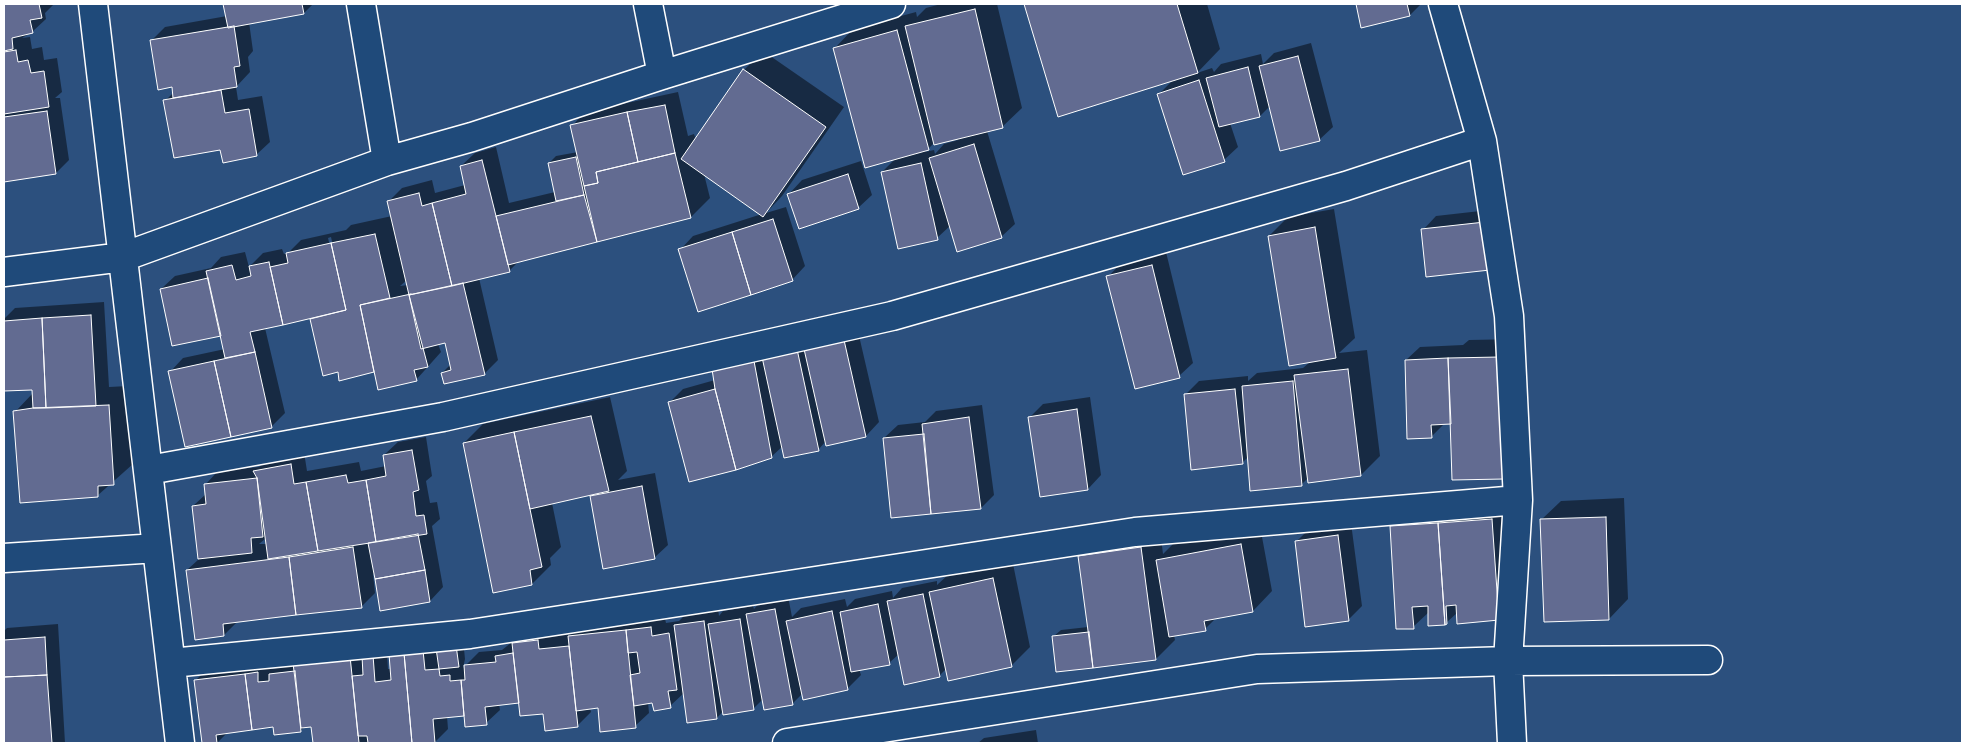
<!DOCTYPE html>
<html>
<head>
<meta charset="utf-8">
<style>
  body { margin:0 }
  #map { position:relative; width:1966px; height:747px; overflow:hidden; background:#2c507e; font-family:"Indie Flower",sans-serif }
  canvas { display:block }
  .frame { position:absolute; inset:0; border:5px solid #fff; pointer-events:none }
</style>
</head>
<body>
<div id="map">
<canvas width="1966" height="747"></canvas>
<div class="frame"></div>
</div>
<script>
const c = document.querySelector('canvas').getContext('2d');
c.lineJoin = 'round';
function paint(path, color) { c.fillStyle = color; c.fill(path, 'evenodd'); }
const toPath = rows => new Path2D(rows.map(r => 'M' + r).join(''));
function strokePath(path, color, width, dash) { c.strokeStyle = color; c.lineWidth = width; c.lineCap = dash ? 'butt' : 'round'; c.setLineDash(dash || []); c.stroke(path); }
paint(toPath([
  [4,4,54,4,45,13,46,19,32,32,22,38,30,37,32,49,42,47,44,60,57,58,62,92,55,98,60,98,69,160,56,173,4,181],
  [225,4,313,4,304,13,249,22,253,51,248,57,250,72,236,87,238,100,262,96,270,142,256,155,221,148,165,101,174,92,173,86,151,41,165,27,227,16],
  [941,4,997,4,1022,108,1002,127,987,131,1015,224,1001,237,951,225,937,238,882,172,897,157,834,49,853,29,916,12,917,17,926,8],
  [958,138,958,140,944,144,935,154,934,150,925,152,934,143],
  [1025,4,1207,4,1220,49,1197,73,1212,68,1214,72,1221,64,1261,54,1263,64,1274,53,1311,43,1333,127,1319,140,1270,106,1260,116,1230,123,1238,147,1224,160,1159,94,1173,80,1059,115],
  [1357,4,1421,4,1410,15,1362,27],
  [763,51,844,107,782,196,766,213,786,207,805,266,792,280,680,250,693,236,762,214,704,174,710,198,691,217,519,261,509,271,479,278,498,360,484,374,442,373,451,364,446,342,438,344,441,352,416,380,375,370,338,371,311,319,314,316,265,328,285,413,271,427,170,372,183,358,225,349,222,334,161,289,175,276,211,268,221,257,245,252,249,267,263,253,282,249,284,254,288,253,301,240,346,230,351,225,392,216,389,201,402,188,432,180,435,193,465,185,461,166,475,153,496,147,509,203,555,192,549,163,556,156,578,152,572,126,585,112,678,92,688,136,694,134,696,140,744,70],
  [331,237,344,297,342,297,328,238],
  [407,280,408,285,400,286],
  [861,161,872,195,858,208,789,194,802,180],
  [1334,209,1355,338,1339,353,1367,350,1380,456,1361,475,1309,477,1301,485,1249,456,1242,463,1185,395,1199,381,1248,376,1248,381,1257,373,1303,368,1310,362,1269,236,1288,217],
  [1498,209,1428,276,1423,230,1436,216],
  [1166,252,1193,363,1179,376,1108,277,1121,263],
  [104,302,109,387,128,386,133,464,97,496,15,412,33,393,33,389,4,390,4,319,15,308],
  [857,327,879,422,866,436,827,444,826,441,818,450,783,446,771,457,670,402,683,389,715,380,713,370],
  [1519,339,1452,423,1445,423,1431,437,1406,360,1420,347,1463,345,1469,340],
  [610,397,627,471,618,480,655,473,668,545,654,558,591,496,594,493,552,503,561,547,550,558,551,565,532,584,464,443,483,424],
  [1090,397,1101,475,1088,489,1041,496,1030,417,1043,404],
  [982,405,994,495,981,508,893,517,884,438,898,425,925,422,936,411],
  [426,437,432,476,426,481,430,503,437,502,440,519,432,526,443,587,430,601,373,574,375,593,362,606,238,621,224,635,187,570,199,559,193,506,206,494,205,485,218,471,259,467,268,458,304,452,307,471,359,462,361,471,386,466,384,455,398,442],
  [265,539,266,544,259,544],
  [4,463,5,489,4,490],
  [1624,498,1628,599,1609,619,1541,520,1561,501],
  [1505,506,1512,606,1458,612,1446,623,1429,612,1413,627,1392,527,1405,513],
  [1351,523,1362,606,1348,620,1296,542,1310,528],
  [1260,526,1272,591,1253,611,1217,617,1205,629,1174,635,1175,640,1156,659,1054,636,1061,630,1088,627,1079,557,1099,538,1160,529,1163,554,1176,541],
  [1012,559,1030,647,1011,666,947,668,939,676,899,654,889,663,859,669,861,675,847,689,803,693,793,703,763,699,754,708,724,714,724,710,717,718,684,693,670,706,653,702,648,702,649,713,635,726,599,707,590,708,591,712,577,726,520,702,499,704,500,710,486,723,465,715,447,716,448,729,435,742,369,743,369,741,366,743,314,743,312,725,306,726,300,731,274,726,228,732,217,743,203,743,196,680,209,667,271,659,272,669,277,668,284,661,386,642,388,669,391,669,390,655,463,639,465,659,463,668,479,652,502,650,527,630,551,627,552,636,572,634,583,623,664,614,666,623,679,621,689,611,718,608,719,616,723,611,753,606,754,609,761,601,788,596,792,617,801,608,845,599,847,607,855,599,892,591,893,598,902,588,937,581,937,585,950,573],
  [58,624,65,743,4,743,4,631,7,628],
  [1036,730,1038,743,978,743,984,738]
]), '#0007');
const building = toPath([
  [4,4,39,4,42,18,30,20,33,33,12,38,13,49,4,51,4,4],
  [223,4,302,4,304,14,228,28,223,4],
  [1024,4,1177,4,1198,73,1058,117,1024,4],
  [1356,4,1407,4,1410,16,1361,28,1356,4],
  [975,9,1003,128,934,145,905,26,975,9],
  [234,26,240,66,234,67,237,87,173,98,172,87,158,90,150,40,234,26],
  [897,30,929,150,865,168,833,48,897,30],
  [16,50,18,62,28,60,31,73,44,71,49,107,4,114,4,52,16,50],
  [1298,56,1320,141,1280,151,1259,66,1298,56],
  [1248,67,1260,117,1219,127,1206,78,1248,67],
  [743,69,826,127,763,217,681,159,743,69],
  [1199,80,1225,162,1183,175,1157,94,1199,80],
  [221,90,225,113,249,109,257,156,223,163,220,150,174,158,163,100,221,90],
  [665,105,675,153,638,162,627,112,665,105],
  [47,111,56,174,4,182,4,117,47,111],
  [627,112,638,162,596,172,598,183,584,186,570,125,627,112],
  [974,144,1002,238,957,252,929,158,974,144],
  [675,153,691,218,597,242,584,186,598,183,596,172,675,153],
  [576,157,584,195,556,201,548,163,576,157],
  [482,160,510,272,452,286,432,203,466,194,460,166,482,160],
  [921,163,938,240,898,249,881,172,921,163],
  [848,174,859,209,799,229,787,194,848,174],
  [419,193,422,206,432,203,452,286,409,295,387,201,419,193],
  [584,195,597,242,508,265,496,216,584,195],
  [773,219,793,281,751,295,732,232,773,219],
  [1485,222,1490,270,1426,277,1421,229,1485,222],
  [1315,227,1336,358,1289,366,1268,236,1315,227],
  [732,232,751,295,698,312,678,249,732,232],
  [375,234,390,298,360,305,374,372,339,381,338,372,323,376,310,319,346,310,331,243,375,234],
  [331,243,346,310,283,325,270,267,288,263,286,253,331,243],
  [269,262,283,325,250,332,255,352,225,358,206,271,232,265,236,280,251,276,249,266,269,262],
  [1152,265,1180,378,1135,389,1106,276,1152,265],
  [208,278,221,336,172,346,160,289,208,278],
  [463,283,485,375,444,384,441,373,451,370,445,343,421,349,409,295,463,283],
  [411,294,409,295,428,367,414,370,417,381,378,390,360,305,411,294],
  [91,315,96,406,46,408,42,318,91,315],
  [42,318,46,408,33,408,32,390,4,391,4,321,42,318],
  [844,340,866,437,826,446,804,349,844,340],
  [797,349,819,451,784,458,762,357,797,349],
  [255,352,272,428,231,437,214,361,255,352],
  [1500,357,1504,479,1452,480,1448,358,1500,357],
  [1448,358,1451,424,1431,425,1432,438,1407,439,1405,360,1448,358],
  [214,361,231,437,185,447,168,371,214,361],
  [754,361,772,458,736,470,715,389,712,369,754,361],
  [1348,369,1361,476,1308,483,1294,375,1348,369],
  [1293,381,1302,486,1250,491,1242,386,1293,381],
  [715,389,736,470,689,482,668,402,715,389],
  [1235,389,1243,464,1191,470,1184,394,1235,389],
  [109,405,114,485,98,486,98,497,20,503,13,411,33,408,109,405],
  [1077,409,1088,490,1040,497,1028,417,1077,409],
  [591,416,609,491,530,509,514,432,591,416],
  [969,417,981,509,931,514,922,424,969,417],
  [514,432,542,567,530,570,532,585,493,593,463,443,514,432],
  [924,434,931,514,891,518,883,438,924,434],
  [412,450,419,490,413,492,416,516,424,515,427,534,376,542,366,480,386,476,383,455,412,450],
  [291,464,294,484,306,482,318,551,268,559,257,478,253,471,291,464],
  [346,475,348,483,366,480,376,542,318,551,306,482,346,475],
  [257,478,263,537,251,538,252,553,198,559,192,506,206,504,204,484,257,478],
  [642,486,655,559,603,569,590,496,642,486],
  [1606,517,1609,620,1544,622,1540,519,1606,517],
  [1492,519,1499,620,1457,624,1456,605,1446,606,1447,624,1445,625,1438,523,1492,519],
  [1438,523,1445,625,1428,626,1428,606,1412,607,1414,629,1396,629,1390,526,1438,523],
  [418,534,425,570,375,579,368,543,418,534],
  [1338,535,1349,621,1305,627,1295,541,1338,535],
  [1241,544,1253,612,1204,621,1206,631,1169,637,1156,560,1241,544],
  [353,547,362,608,296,615,289,557,353,547],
  [1141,547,1156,660,1093,668,1078,556,1141,547],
  [289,557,296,615,223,624,224,636,195,640,186,570,289,557],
  [425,570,430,602,380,611,375,579,425,570],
  [993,578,1012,667,948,681,929,592,993,578],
  [923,594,940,677,904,685,887,601,923,594],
  [878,604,890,665,851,672,840,612,878,604],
  [775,609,793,705,764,710,746,614,775,609],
  [832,611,848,690,803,700,786,621,832,611],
  [740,619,754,710,723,715,708,624,740,619],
  [704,621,717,719,687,723,674,625,704,621],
  [651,627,652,636,669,633,677,690,668,691,671,708,654,711,652,703,634,706,630,675,640,673,637,652,628,653,626,630,651,627],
  [626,630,636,728,600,732,598,708,576,711,568,636,626,630],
  [1089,632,1093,668,1056,672,1052,636,1089,632],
  [45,637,47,675,4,677,4,640,45,637],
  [538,640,539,649,569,646,578,727,545,731,543,714,520,716,512,643,538,640],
  [456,645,459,667,439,669,436,648,456,645],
  [423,650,425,670,439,669,440,676,450,675,450,681,461,680,464,716,433,719,435,743,412,743,404,653,423,650],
  [404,653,412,743,368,743,367,736,358,736,352,676,363,675,362,656,373,655,375,682,391,680,389,654,404,653],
  [513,653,519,703,485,707,487,725,465,727,461,680,465,680,464,665,496,662,495,656,513,653],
  [350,656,359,743,313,743,311,727,301,728,293,663,350,656],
  [295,671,301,732,274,735,273,727,252,730,245,674,258,672,258,682,269,681,269,674,295,671],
  [245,674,252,730,216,735,217,743,202,743,194,680,245,674],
  [47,675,52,743,4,743,4,677,47,675]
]);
paint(building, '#626b91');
strokePath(building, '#fff', 1);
const street = toPath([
  [93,4,180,743],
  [361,4,387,161],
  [648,4,662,75],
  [1443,4,1482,141,1509,316,1518,500,1508,661,1512,743],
  [4,272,123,257,387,161,472,137,662,75,891,4],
  [149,470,443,417,892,316,1346,186,1482,141],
  [4,558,157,548],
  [171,663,470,634,1135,532,1518,500],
  [787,743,1257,669,1508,661,1708,660]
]);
strokePath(street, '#fff', 31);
strokePath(street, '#1f4a7a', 28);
</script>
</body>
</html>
